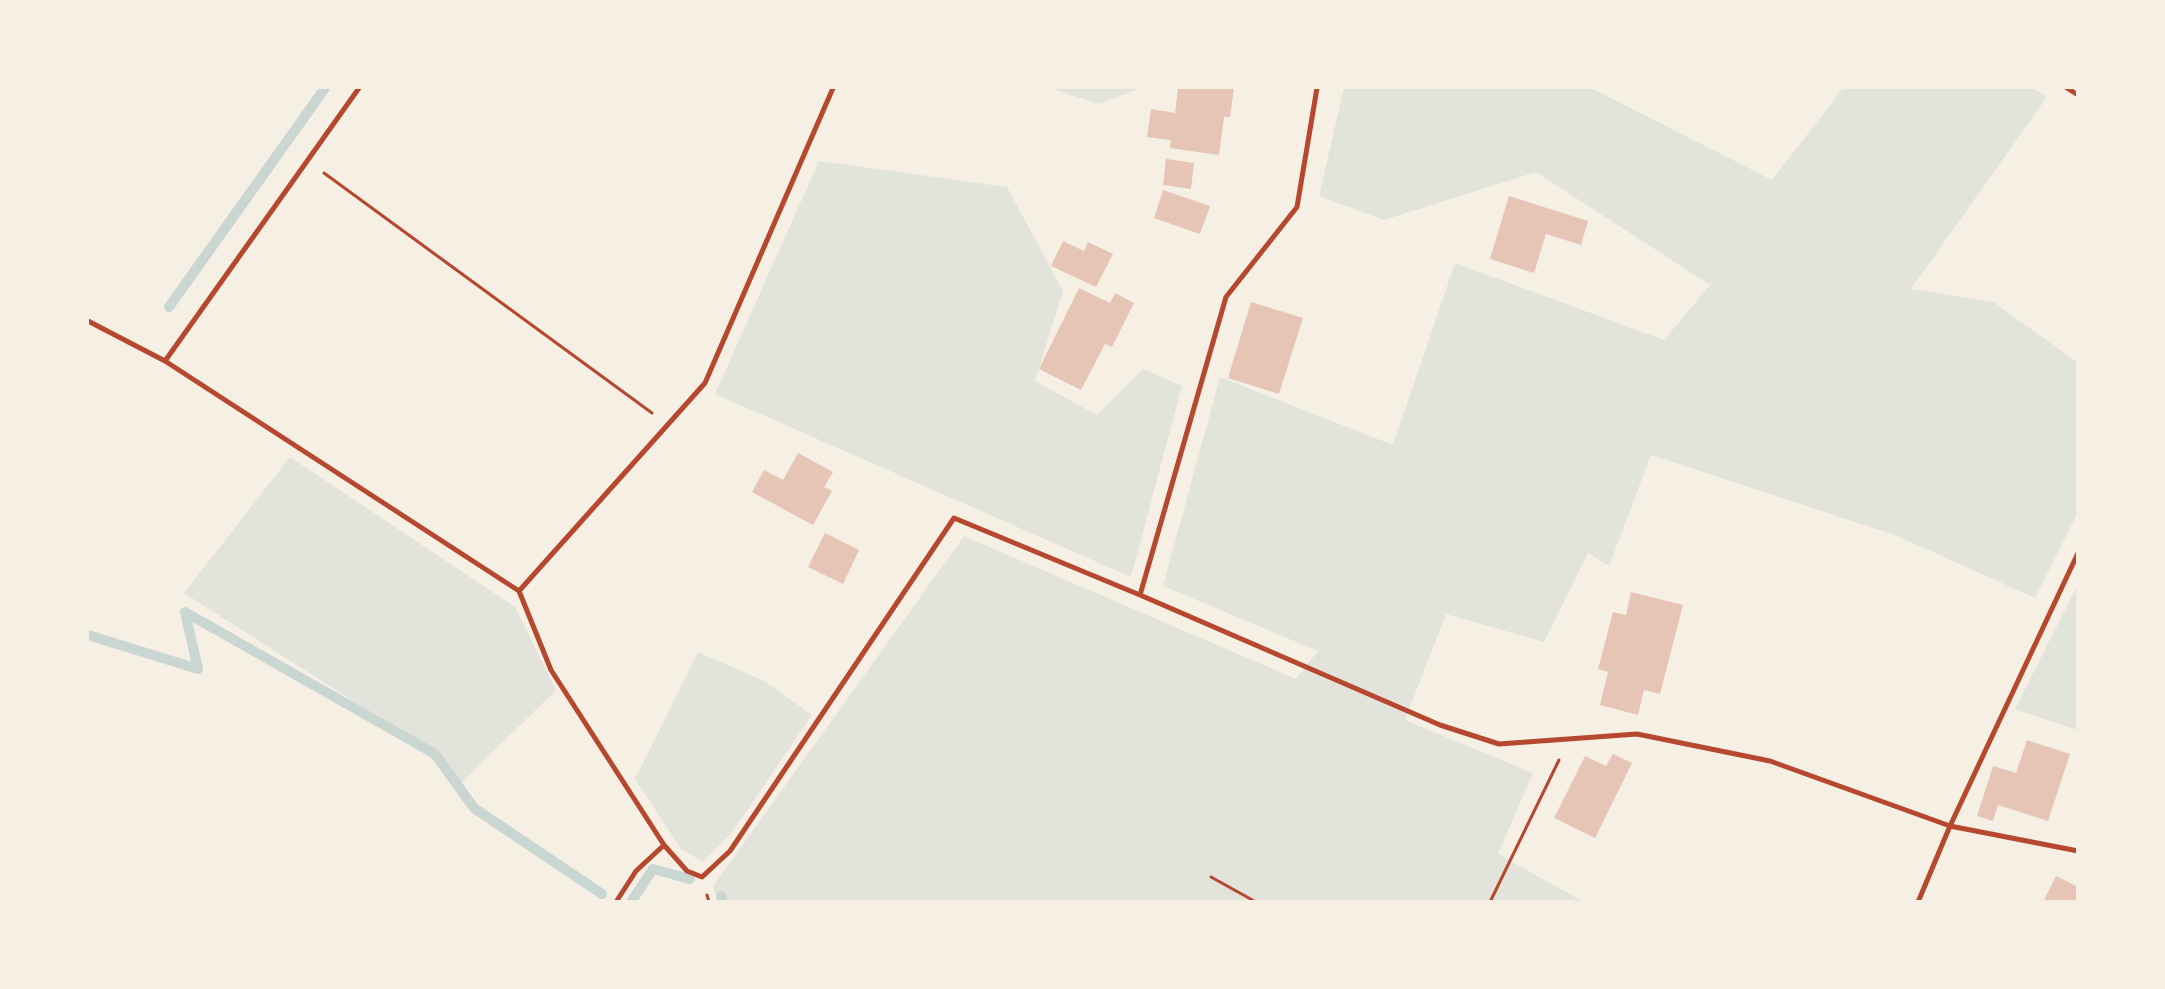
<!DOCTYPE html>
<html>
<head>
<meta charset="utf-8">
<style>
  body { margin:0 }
  #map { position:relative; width:2165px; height:989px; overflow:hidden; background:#f6efe4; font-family:"Titillium Web",sans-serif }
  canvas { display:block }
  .frame { position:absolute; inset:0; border:89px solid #f6efe4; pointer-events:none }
</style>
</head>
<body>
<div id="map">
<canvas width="2165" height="989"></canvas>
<div class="frame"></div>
</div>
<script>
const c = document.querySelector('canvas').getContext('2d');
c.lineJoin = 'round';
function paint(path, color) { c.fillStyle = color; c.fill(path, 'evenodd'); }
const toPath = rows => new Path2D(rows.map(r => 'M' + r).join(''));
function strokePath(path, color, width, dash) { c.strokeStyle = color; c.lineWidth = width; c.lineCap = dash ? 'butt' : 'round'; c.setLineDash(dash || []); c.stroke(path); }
paint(toPath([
  [1058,88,1140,88,1099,104,1056,90],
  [1344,88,1591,88,1772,180,1843,88,2034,88,2047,97,1911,289,1993,302,2077,362,2077,514,2035,598,1895,535,1651,455,1609,566,1588,553,1544,642,1446,614,1405,720,1533,773,1498,854,1582,901,718,902,713,886,964,536,1296,679,1318,651,1163,586,1220,377,1393,445,1455,263,1664,340,1710,285,1536,172,1384,220,1319,196],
  [819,161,1007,187,1063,291,1035,381,1097,415,1143,369,1182,386,1131,577,715,394],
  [290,457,515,607,556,690,458,786,434,753,184,593],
  [2077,586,2077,730,2015,709],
  [698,652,764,681,812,715,733,831,703,862,681,849,635,779]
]), '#e2e4dc');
strokePath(toPath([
  [169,307,325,88],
  [88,635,198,669,185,612,435,754,474,808,602,894],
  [721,896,723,902],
  [631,902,653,869,690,879]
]), '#c9d6d2', 10);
paint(toPath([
  [1178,88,1234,88,1230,117,1224,117,1219,155,1170,148,1171,140,1147,137,1151,109,1175,113],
  [1166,159,1194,163,1191,189,1163,185],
  [1163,190,1210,206,1200,234,1154,218],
  [1509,196,1588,221,1581,245,1546,234,1534,273,1490,259],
  [1063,241,1084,251,1088,242,1113,254,1096,287,1051,266],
  [1079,288,1110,303,1115,293,1134,303,1112,347,1105,344,1081,390,1039,369],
  [1251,302,1303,318,1279,394,1228,378],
  [798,453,833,472,824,487,832,491,813,525,752,492,764,470,783,480],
  [825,533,859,550,843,584,808,567],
  [1631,592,1683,605,1660,694,1644,690,1638,715,1600,705,1608,672,1598,669,1613,612,1626,615],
  [2027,740,2070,754,2048,821,1998,805,1993,821,1977,816,1993,766,2016,773],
  [1613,754,1632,763,1595,838,1554,818,1585,756,1606,766],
  [2056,876,2078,887,2078,902,2043,902]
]), '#e6c5b7');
strokePath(toPath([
  [324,173,652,413],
  [1211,877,1256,902],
  [707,895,709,902],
  [1490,902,1559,760]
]), '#b5482f', 3);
strokePath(toPath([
  [1317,88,1297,207,1226,297,1140,595,1440,725,1499,744,1637,734,1770,761,1950,826,2078,851],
  [2067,88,2078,95],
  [88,321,165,361,359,88],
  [165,361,519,591,705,383,833,88],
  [519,591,551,670,664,845],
  [616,902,636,871,664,845,687,871,702,877,730,851,954,518,1140,595],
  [1918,902,1950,826,2078,553]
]), '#b5482f', 5);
</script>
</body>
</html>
